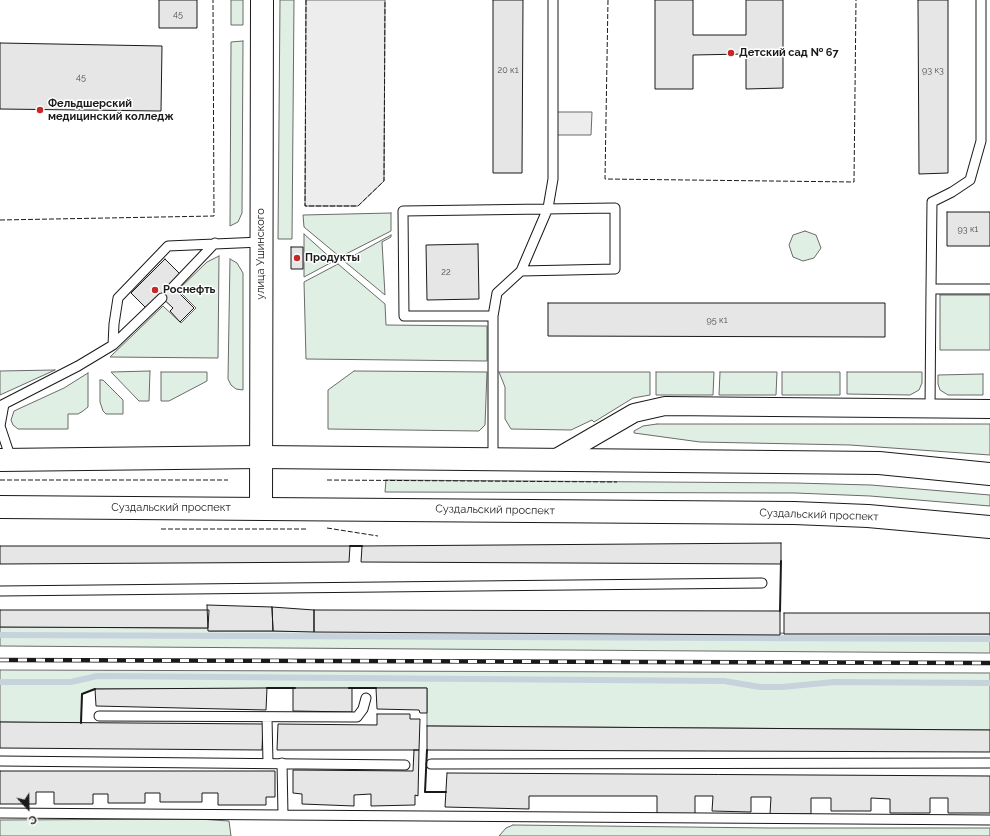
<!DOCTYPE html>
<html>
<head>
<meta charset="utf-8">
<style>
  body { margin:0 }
  #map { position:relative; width:990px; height:836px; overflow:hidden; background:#fff; font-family:Raleway,sans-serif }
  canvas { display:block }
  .north { position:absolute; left:8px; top:788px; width:40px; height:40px; -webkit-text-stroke:3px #fff; paint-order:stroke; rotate:158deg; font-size:11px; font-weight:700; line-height:16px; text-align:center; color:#1a1a1a }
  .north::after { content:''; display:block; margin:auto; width:14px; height:18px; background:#1a1a1a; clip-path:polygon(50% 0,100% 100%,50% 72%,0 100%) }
</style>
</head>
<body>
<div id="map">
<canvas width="990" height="836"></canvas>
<div class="north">С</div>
</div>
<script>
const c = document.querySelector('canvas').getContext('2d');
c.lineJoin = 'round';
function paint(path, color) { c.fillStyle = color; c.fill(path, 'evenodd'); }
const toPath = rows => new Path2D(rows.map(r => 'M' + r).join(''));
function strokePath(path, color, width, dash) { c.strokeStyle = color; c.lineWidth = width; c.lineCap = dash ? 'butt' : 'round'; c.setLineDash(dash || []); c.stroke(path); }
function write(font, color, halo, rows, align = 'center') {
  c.font = font + ' Raleway,sans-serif'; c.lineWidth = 3; c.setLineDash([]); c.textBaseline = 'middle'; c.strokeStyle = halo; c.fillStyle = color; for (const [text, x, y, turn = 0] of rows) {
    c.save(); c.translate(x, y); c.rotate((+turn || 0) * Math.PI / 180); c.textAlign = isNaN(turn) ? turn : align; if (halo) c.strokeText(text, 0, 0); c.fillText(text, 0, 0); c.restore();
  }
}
const green = toPath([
  [231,0,243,0,243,25,231,25,231,0],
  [280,0,294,0,292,239,278,239,280,0],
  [243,41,242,213,238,222,230,226,231,42,243,41],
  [391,213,391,231,340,257,304,227,303,215,391,213],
  [805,231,816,235,821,248,814,258,803,261,793,257,789,245,793,235,805,231],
  [304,234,334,261,304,277,304,234],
  [391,235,391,237,382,242,385,295,344,261,391,235],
  [219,256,218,358,110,357,163,306,181,323,196,308,178,290,207,262,219,256],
  [230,259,237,263,243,273,243,390,236,389,231,385,228,379,230,259],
  [338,264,385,304,386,325,487,326,487,361,306,359,304,282,338,264],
  [940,295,990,295,990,350,940,350,940,295],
  [55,370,0,395,0,371,55,370],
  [150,371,149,401,139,401,111,372,150,371],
  [354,371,487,372,485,425,479,431,328,429,328,390,354,371],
  [161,372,207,372,207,381,169,401,161,401,161,372],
  [499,372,650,372,650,395,633,398,594,422,592,420,571,430,511,429,505,419,505,387,499,372],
  [656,372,714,372,713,395,656,395,656,372],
  [720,372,777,372,776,395,719,395,720,372],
  [782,372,840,372,840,395,782,395,782,372],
  [847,372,922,372,922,383,919,390,910,395,847,394,847,372],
  [88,373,88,407,83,411,78,414,68,414,68,429,18,429,13,425,11,420,14,411,64,388,88,373],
  [983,374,983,395,948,395,940,390,938,384,938,375,983,374],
  [100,380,103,380,123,400,123,414,106,414,103,411,100,402,100,380],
  [657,424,990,424,990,455,850,445,700,442,634,433,634,431,643,426,657,424],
  [386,480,795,483,871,485,990,495,990,506,870,496,795,493,385,492,386,480],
  [0,627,208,628,209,631,273,631,990,634,990,653,0,646,0,627],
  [0,670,990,673,990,730,427,726,427,688,376,688,95,689,82,694,81,723,0,722,0,670],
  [198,819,229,821,231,836,0,836,0,820,198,819],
  [513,825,771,828,990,828,990,836,499,836,506,828,513,825]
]);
paint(green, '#e0efe3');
strokePath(green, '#6a6a6a', 1);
const parking = toPath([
  [306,0,385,0,384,181,358,206,305,206,306,0],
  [556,112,592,112,591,135,555,135,556,112]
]);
paint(parking, '#ededed');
strokePath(parking, '#6a6a6a', 1);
strokePath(toPath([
  [0,635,990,639],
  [0,682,71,682,97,676,724,681,760,687,782,687,834,682,990,683]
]), '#c6d2dc', 6);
const building = toPath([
  [159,0,197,0,197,28,159,28,159,0],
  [493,0,523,0,522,173,493,173,493,0],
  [655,0,693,0,693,35,746,35,746,0,783,0,783,88,746,89,746,54,693,55,693,89,655,89,655,0],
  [918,0,948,0,948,173,919,174,918,0],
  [0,43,162,46,161,111,0,109,0,43],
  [947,212,990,212,990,246,947,246,947,212],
  [478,244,479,299,427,300,426,245,478,244],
  [291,247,303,247,303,269,291,269,291,247],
  [165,259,180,274,170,284,194,308,180,322,170,311,173,308,160,296,147,309,131,293,165,259],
  [548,303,885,303,885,337,548,336,548,303],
  [781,543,781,564,361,562,362,546,781,543],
  [0,546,350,546,349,562,0,564,0,546],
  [207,605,272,607,273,631,208,631,207,605],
  [272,607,314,610,314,632,273,631,272,607],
  [0,610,209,610,208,628,0,627,0,610],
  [314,610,780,611,780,635,314,632,314,610],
  [784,613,990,613,990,634,784,634,784,613],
  [267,688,266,710,96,706,95,689,267,688],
  [293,688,352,688,352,712,293,711,293,688],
  [376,688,427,688,427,713,420,713,419,710,377,709,376,688],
  [377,714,410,714,410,719,420,719,419,750,277,750,278,724,377,725,377,714],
  [0,722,263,724,262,750,0,748,0,722],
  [427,726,990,730,990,752,427,750,427,726],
  [414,750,419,750,418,796,415,795,415,805,371,806,371,794,354,795,354,806,302,804,302,794,293,793,293,770,413,771,414,750],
  [0,771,275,771,275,797,266,797,266,805,218,805,218,793,202,793,202,802,160,802,160,793,145,793,145,803,108,803,108,794,93,794,93,804,54,804,54,792,36,792,36,804,0,804,0,771],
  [447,773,990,776,990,813,948,813,948,798,930,798,930,813,890,813,890,799,871,798,871,811,831,811,831,798,811,798,811,814,770,814,771,797,751,797,751,812,712,811,713,796,695,796,695,814,657,814,657,796,529,796,529,809,445,807,447,773]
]);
paint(building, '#e6e6e6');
strokePath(building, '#1a1a1a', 1);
const service = toPath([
  [173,287,215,243],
  [931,289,932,202,952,192,970,180,981,141,981,0],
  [493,316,404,316,403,211,615,208,615,269,521,271],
  [113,345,114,324,118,298,168,246,261,242],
  [4,404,0,426,11,459],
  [0,406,78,366,113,345,162,298],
  [930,408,931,289,990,289],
  [493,460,493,316,497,293,521,271,548,208,553,179,553,0],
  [0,591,762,583],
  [99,716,357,717,363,709,366,698],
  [267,718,268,763],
  [0,761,405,765],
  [282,763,283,815],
  [431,764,990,763],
  [0,813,990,820]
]);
const minor = toPath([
  [553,460,634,413,665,406,990,409]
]);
const tertiary = toPath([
  [261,508,262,0]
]);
const secondary = toPath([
  [0,460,261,457,879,463,990,474],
  [0,507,794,513,868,516,990,527]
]);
strokePath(service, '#1a1a1a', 11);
strokePath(minor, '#1a1a1a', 20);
strokePath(tertiary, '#1a1a1a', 24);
strokePath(secondary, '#1a1a1a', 24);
strokePath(service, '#fff', 9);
strokePath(minor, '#fff', 18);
strokePath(tertiary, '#fff', 22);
strokePath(secondary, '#fff', 22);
const rail = toPath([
  [0,660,990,663]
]);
strokePath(rail, '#1a1a1a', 4.5);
strokePath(rail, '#fff', 3, [9]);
strokePath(toPath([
  [306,0,305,206,358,206,384,181,385,0],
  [608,0,605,179,854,182,856,0],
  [0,220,214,216,213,0],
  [0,480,228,480],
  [327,480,617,482],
  [327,528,378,536],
  [161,529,307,529]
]), '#1a1a1a', 1, [5, 2]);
strokePath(toPath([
  [350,546,362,546],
  [780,611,781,561],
  [267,688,295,688],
  [349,688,376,688],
  [81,723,82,694,95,689],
  [427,750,425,792,446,792]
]), '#1a1a1a', 2);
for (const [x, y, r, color] of [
  [731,53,4,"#c62828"],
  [40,110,4,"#c62828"],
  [297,258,4,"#c62828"],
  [155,290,4,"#c62828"]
]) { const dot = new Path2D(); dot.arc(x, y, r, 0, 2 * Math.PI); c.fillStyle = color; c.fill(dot); strokePath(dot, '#fff', 1.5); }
write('9px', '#4d4d4d', null, [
  ["45",178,14],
  ["20 к1",508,70],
  ["93 к3",933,70],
  ["45",81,77],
  ["93 к1",968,229],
  ["22",446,272],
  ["95 к1",717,320]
]);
write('bold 11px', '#1a1a1a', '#fff', [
  ["Детский сад № 67",739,53],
  ["Фельдшерский",48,104],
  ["медицинский колледж",48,117],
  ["Продукты",305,258],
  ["Роснефть",163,290]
], 'left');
write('11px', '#1a1a1a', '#fff', [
  ["улица Ушинского",261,254,-90],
  ["Суздальский проспект",171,508],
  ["Суздальский проспект",495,510,1],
  ["Суздальский проспект",819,515,2]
]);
</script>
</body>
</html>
